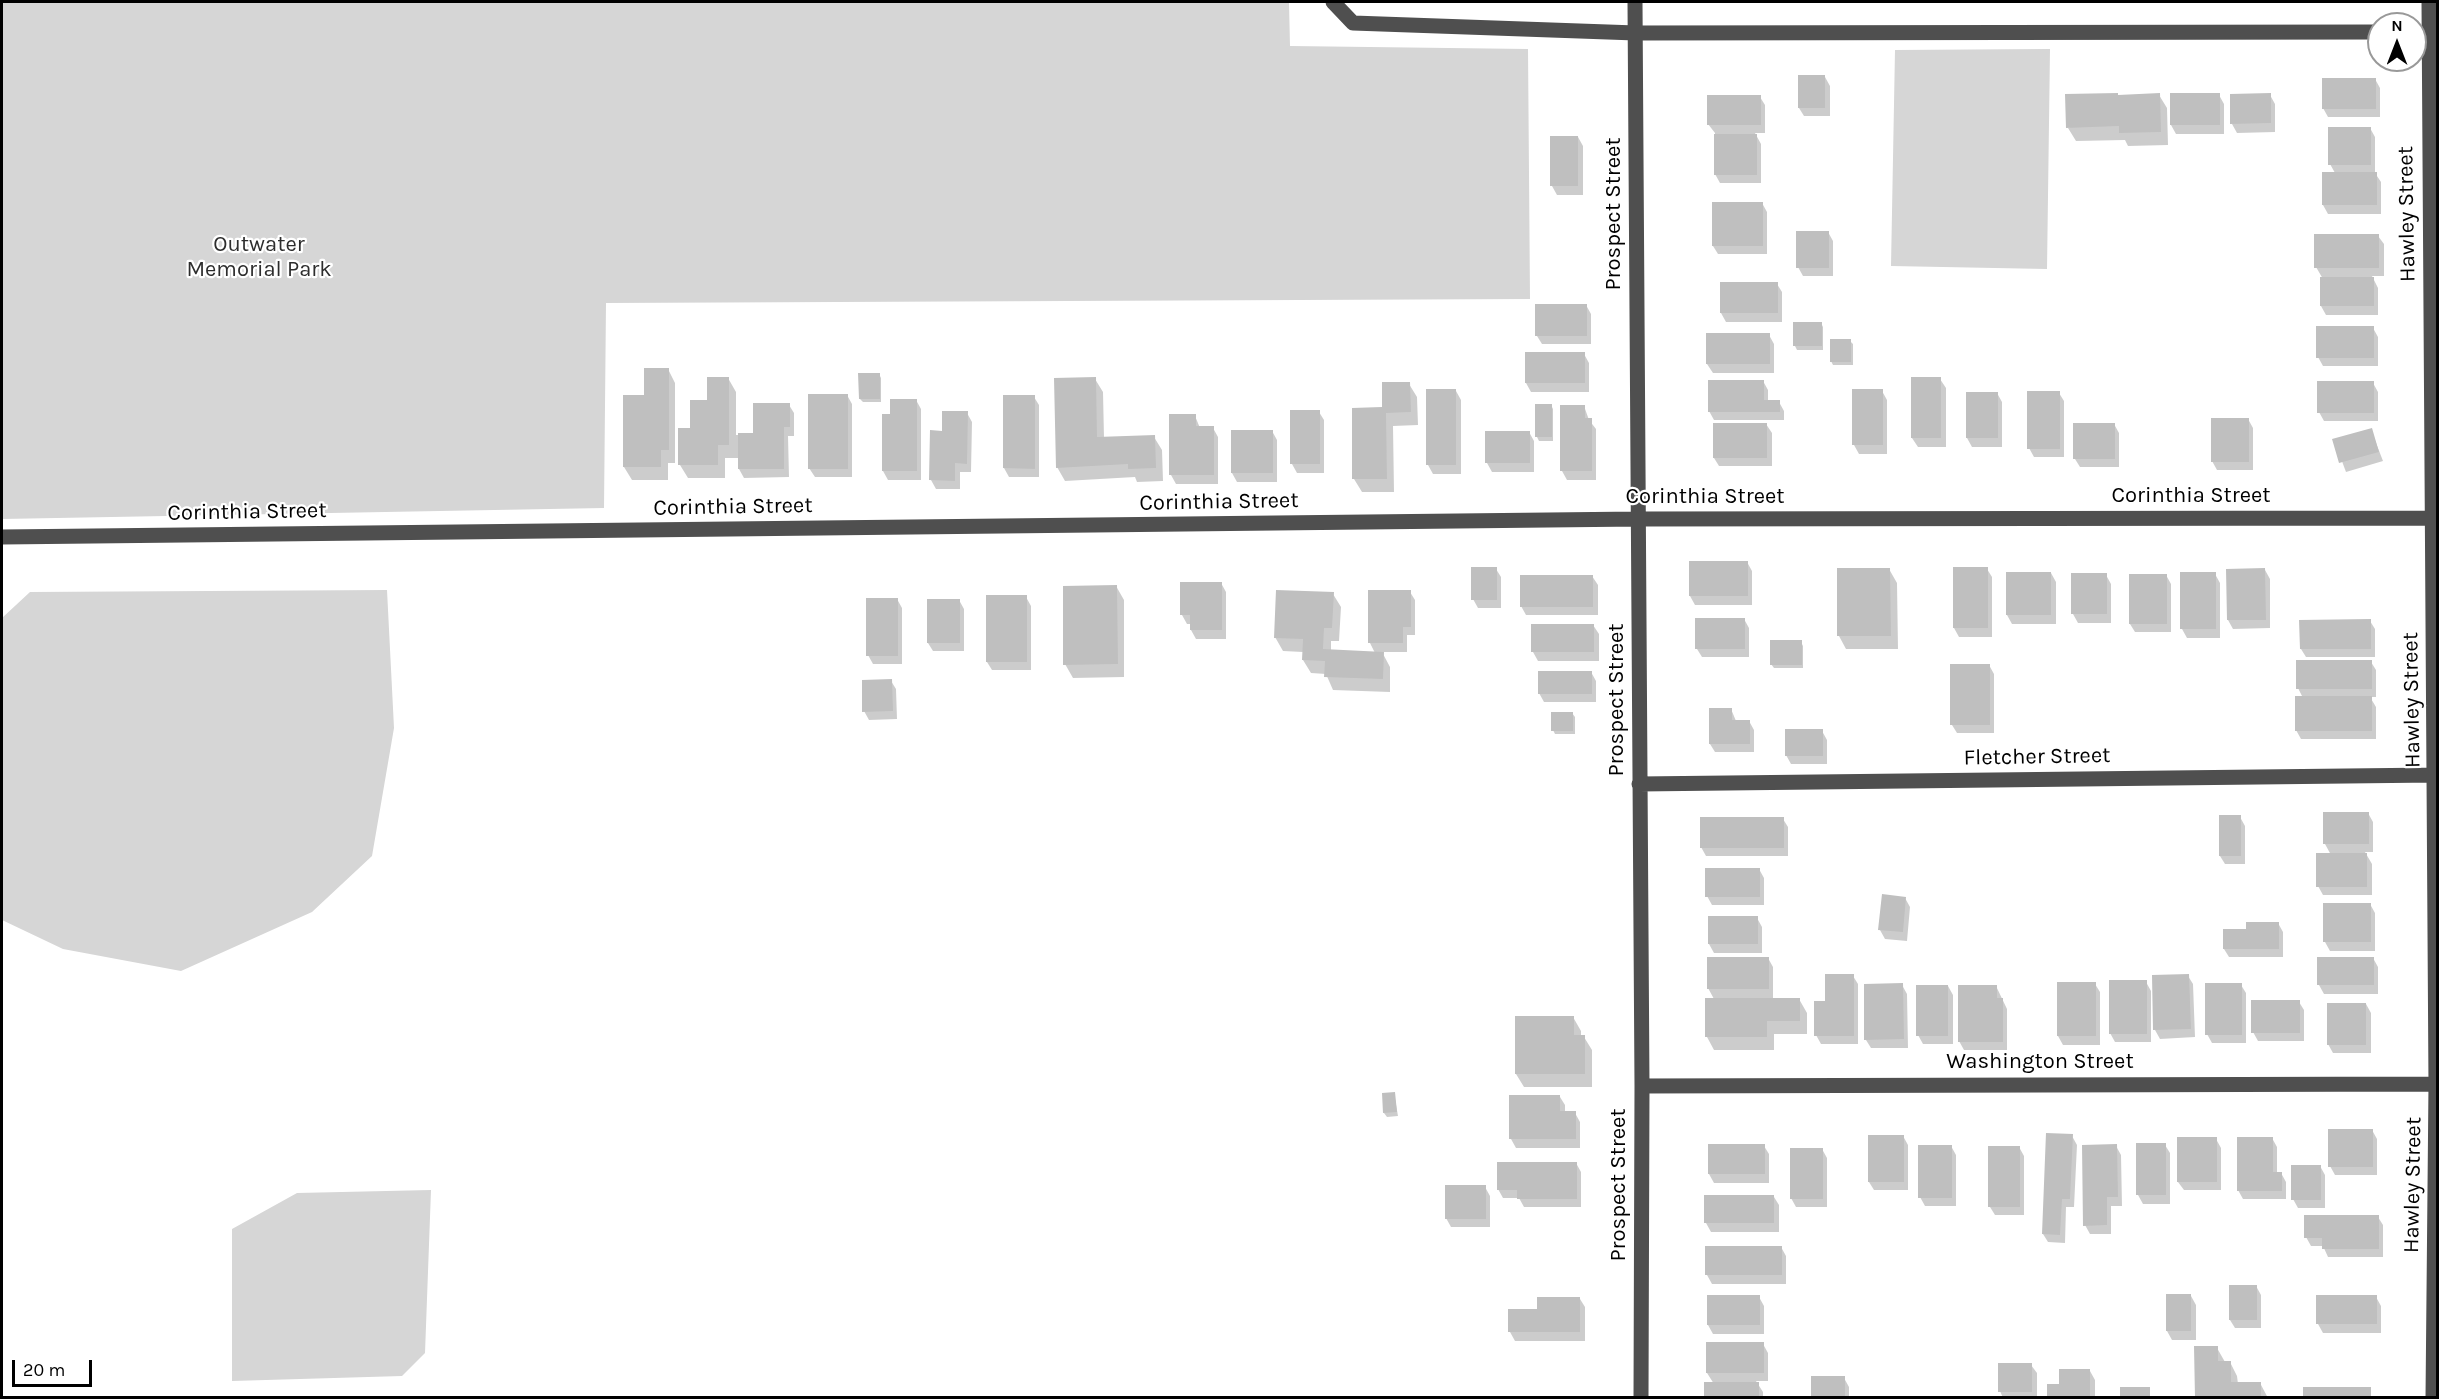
<!DOCTYPE html>
<html>
<head>
<meta charset="utf-8">
<style>
  body { margin:0 }
  #map { position:relative; width:2439px; height:1399px; overflow:hidden; background:#fff; font-family:Karla,sans-serif }
  canvas { display:block }
  .frame { position:absolute; inset:0; border:3px solid #000; pointer-events:none }
  .north { position:absolute; left:2367px; top:12px; width:60px; height:60px; box-sizing:border-box; background:#fff; border:2px solid #999; border-radius:50%; rotate:0deg; font-size:16px; font-weight:700; line-height:24px; text-align:center; color:#000 }
  .north::after { content:''; display:block; margin:auto; width:21px; height:27px; background:#000; clip-path:polygon(50% 0,100% 100%,50% 72%,0 100%) }
  .scale { position:absolute; left:12px; top:1360px; width:80px; height:27px; box-sizing:border-box; border:3px solid #000; border-top:0; padding-left:8px; font-size:18px; line-height:21px; white-space:nowrap; color:#000; -webkit-text-stroke:4px #fff; paint-order:stroke }
</style>
</head>
<body>
<div id="map">
<canvas width="2439" height="1399"></canvas>
<div class="frame"></div>
<div class="north">N</div>
<div class="scale">20 m</div>
</div>
<script>
const c = document.querySelector('canvas').getContext('2d');
c.lineJoin = 'round';
function paint(path, color) { c.fillStyle = color; c.fill(path, 'evenodd'); }
const toPath = rows => new Path2D(rows.map(r => 'M' + r).join(''));
function strokePath(path, color, width, dash) { c.strokeStyle = color; c.lineWidth = width; c.lineCap = dash ? 'butt' : 'round'; c.setLineDash(dash || []); c.stroke(path); }
function write(font, color, halo, rows, align = 'center') {
  c.font = font + ' Karla,sans-serif'; c.lineWidth = 4.5; c.setLineDash([]); c.textBaseline = 'middle'; c.strokeStyle = halo; c.fillStyle = color; for (const [text, x, y, turn = 0] of rows) {
    c.save(); c.translate(x, y); c.rotate((+turn || 0) * Math.PI / 180); c.textAlign = isNaN(turn) ? turn : align; if (halo) c.strokeText(text, 0, 0); c.fillText(text, 0, 0); c.restore();
  }
}
paint(toPath([
  [2,2,1289,2,1290,46,1528,49,1530,299,606,303,604,508,2,519],
  [2050,49,2047,269,1891,266,1895,50],
  [387,590,394,728,372,856,312,912,181,971,63,949,2,920,2,618,30,592],
  [431,1190,425,1353,402,1376,232,1381,232,1229,297,1193]
]), '#d6d6d6');
paint(toPath([
  [1825,77,1830,86,1830,116,1804,116,1799,108],
  [2375,79,2380,88,2380,117,2328,117,2323,108],
  [2159,95,2167,108,2168,145,2128,146,2125,140,2076,141,2068,128],
  [2219,95,2224,104,2224,134,2176,134,2171,125],
  [2270,95,2275,104,2275,132,2237,133,2232,124],
  [1760,97,1765,105,1765,133,1755,133,1761,144,1761,183,1720,183,1715,174,1715,133,1708,124],
  [2370,128,2375,137,2375,173,2381,182,2381,214,2328,214,2323,205,2323,173,2335,173,2330,164],
  [1552,137,1578,137,1583,146,1583,195,1557,195,1552,186],
  [1762,203,1767,212,1767,254,1718,254,1713,246],
  [1828,232,1833,241,1833,276,1803,276,1798,267],
  [2378,236,2384,244,2384,276,2372,276,2378,288,2378,315,2326,315,2321,306,2323,279,2316,267],
  [1721,284,1777,284,1782,292,1782,322,1726,322,1721,313],
  [1586,305,1591,314,1591,344,1542,344,1537,336],
  [1821,323,1823,327,1823,350,1797,350,1795,346],
  [2373,328,2378,337,2378,366,2323,366,2318,357],
  [1769,335,1774,344,1774,373,1713,373,1707,364],
  [1850,341,1853,344,1853,365,1833,365,1831,361],
  [1584,354,1589,363,1589,392,1531,392,1526,383],
  [668,369,675,383,675,463,668,463,668,480,632,480,624,467,645,396],
  [879,374,881,378,881,402,863,402,860,399],
  [728,378,736,392,736,435,755,435,789,405,794,413,794,436,788,436,789,477,744,478,739,469,739,458,725,458,725,478,688,478,680,465,692,430,708,402],
  [1095,379,1103,392,1104,438,1154,437,1162,450,1163,481,1137,482,1135,477,1065,481,1057,467],
  [1940,379,1946,388,1946,447,1918,447,1912,438],
  [1763,381,1768,390,1768,402,1779,402,1784,411,1784,420,1714,420,1709,411],
  [2373,383,2378,392,2378,421,2324,421,2319,412],
  [1409,384,1417,397,1418,425,1393,426,1394,492,1362,492,1354,479,1383,409],
  [1456,391,1461,400,1461,474,1433,474,1428,465],
  [1882,391,1887,400,1887,454,1859,454,1854,445],
  [1997,393,2002,402,2002,447,1972,447,1967,438],
  [2059,393,2064,401,2064,457,2034,457,2029,448],
  [847,395,852,404,852,477,815,477,809,468],
  [1034,397,1039,405,1039,477,1009,477,1004,468],
  [916,400,921,409,921,480,888,480,883,471,892,415],
  [1537,405,1551,405,1553,409,1553,441,1539,441,1537,437],
  [1584,406,1589,420,1596,429,1596,480,1567,480,1562,471],
  [1319,412,1324,420,1324,473,1297,473,1292,464],
  [967,413,972,422,971,472,960,472,960,489,936,489,931,480,944,432],
  [1195,416,1200,428,1213,428,1218,437,1218,484,1176,484,1171,475],
  [2248,419,2253,428,2253,470,2217,470,2212,461],
  [1766,424,1772,433,1772,466,1719,466,1714,458],
  [2114,424,2119,433,2119,467,2080,467,2075,459],
  [2371,430,2383,461,2346,472,2334,440],
  [1272,431,1277,440,1277,482,1237,482,1232,473],
  [1487,432,1529,432,1534,441,1534,472,1492,472,1487,463],
  [1747,562,1752,571,1752,605,1695,605,1690,596],
  [1496,569,1501,577,1501,608,1478,608,1473,599],
  [1889,569,1897,583,1898,649,1846,649,1839,636],
  [1987,569,1992,577,1992,637,1959,637,1954,628],
  [2228,570,2265,570,2270,579,2270,628,2233,629,2228,620],
  [2051,573,2056,582,2056,624,2012,624,2007,615],
  [2215,574,2220,583,2220,638,2187,638,2182,629],
  [2106,575,2111,584,2111,623,2078,623,2073,614],
  [2166,575,2171,584,2171,632,2135,632,2130,624],
  [1592,576,1598,585,1598,615,1526,615,1521,606],
  [1221,583,1226,592,1226,639,1196,639,1191,630,1191,624,1187,624,1182,615],
  [1116,586,1124,600,1124,677,1073,678,1065,664],
  [1370,592,1410,592,1415,600,1415,635,1407,635,1407,652,1382,652,1390,667,1390,692,1333,690,1326,674,1311,673,1303,660,1303,652,1283,651,1275,637,1333,594,1341,607,1339,641,1331,641,1331,651,1375,653,1370,643],
  [1026,597,1031,606,1031,670,992,670,987,662],
  [897,599,902,608,902,664,873,664,868,655],
  [959,600,964,609,964,651,933,651,928,643],
  [1744,619,1749,628,1749,657,1702,657,1697,649],
  [2370,621,2375,629,2375,657,2306,657,2301,649],
  [1593,625,1599,634,1599,661,1538,661,1533,652],
  [1801,642,1803,646,1803,668,1774,668,1771,664],
  [2371,662,2376,670,2376,697,2370,697,2376,707,2376,739,2301,739,2296,730,2303,698,2298,688],
  [1989,665,1994,674,1994,733,1957,733,1952,725],
  [1591,672,1596,681,1596,702,1544,702,1539,693],
  [891,681,896,689,897,719,869,720,864,711],
  [1731,709,1736,721,1749,721,1754,730,1754,752,1715,752,1710,744],
  [1572,713,1575,717,1575,734,1555,734,1553,730],
  [1822,731,1827,740,1827,764,1791,764,1786,755],
  [2368,813,2373,822,2373,852,2365,852,2372,864,2372,895,2323,895,2318,886,2331,855,2325,844],
  [2240,817,2245,826,2245,864,2225,864,2220,856],
  [1783,819,1788,827,1788,856,1706,856,1701,847],
  [1759,869,1764,878,1764,905,1712,905,1707,896],
  [1905,898,1910,907,1907,941,1885,939,1880,930],
  [2325,904,2370,904,2375,913,2375,951,2330,951,2325,942],
  [1757,918,1762,927,1762,953,1714,953,1709,944],
  [2278,923,2283,932,2283,957,2229,957,2224,949,2248,931],
  [1768,958,1773,967,1773,999,1799,999,1807,1013,1807,1034,1774,1034,1774,1050,1714,1050,1707,1037,1714,999,1708,988],
  [2373,958,2378,967,2378,994,2324,994,2319,985],
  [1853,976,1858,984,1858,1044,1821,1044,1816,1035,1827,1003],
  [2188,976,2193,984,2195,1037,2160,1039,2155,1030],
  [2146,982,2151,991,2151,1042,2115,1042,2110,1033],
  [2095,984,2100,992,2100,1045,2063,1045,2058,1036],
  [1902,985,1907,994,1908,1048,1871,1048,1866,1040],
  [2241,985,2246,993,2246,1043,2212,1043,2207,1034],
  [1948,986,1953,995,1953,1044,1923,1044,1918,1035],
  [1996,986,2007,1009,2007,1050,1964,1050,1959,1041],
  [2299,1002,2304,1010,2304,1041,2258,1041,2253,1032],
  [2366,1004,2371,1013,2371,1053,2333,1053,2328,1044],
  [1573,1017,1581,1031,1581,1037,1584,1037,1592,1050,1592,1087,1524,1087,1516,1074],
  [1394,1093,1398,1116,1387,1117,1384,1113],
  [1560,1097,1565,1105,1565,1113,1575,1113,1580,1122,1580,1148,1516,1148,1511,1139],
  [2372,1130,2377,1139,2377,1175,2335,1175,2330,1166],
  [1903,1136,1908,1145,1908,1190,1874,1190,1869,1182],
  [2072,1136,2077,1145,2074,1207,2066,1207,2065,1243,2048,1242,2043,1234],
  [2272,1138,2277,1147,2277,1173,2281,1173,2286,1182,2286,1199,2243,1199,2238,1190],
  [2216,1139,2221,1148,2221,1190,2184,1190,2178,1182],
  [2165,1145,2170,1153,2170,1204,2143,1204,2138,1195],
  [1709,1146,1764,1146,1769,1154,1769,1183,1714,1183,1709,1174],
  [1951,1146,1956,1155,1956,1206,1925,1206,1920,1197],
  [2116,1146,2121,1155,2122,1206,2111,1206,2111,1234,2090,1234,2085,1225],
  [2019,1147,2024,1156,2024,1215,1995,1215,1990,1207],
  [1822,1149,1827,1158,1827,1207,1796,1207,1791,1198],
  [1576,1163,1581,1172,1581,1207,1524,1207,1519,1198,1503,1198,1498,1189],
  [2320,1166,2325,1175,2325,1208,2298,1208,2293,1199],
  [1485,1187,1490,1196,1490,1227,1451,1227,1446,1218],
  [1774,1197,1779,1205,1779,1232,1711,1232,1706,1223],
  [2378,1217,2383,1225,2383,1257,2328,1257,2323,1246,2311,1246,2306,1237],
  [1707,1247,1781,1247,1786,1256,1786,1284,1712,1284,1707,1275],
  [2256,1286,2261,1295,2261,1328,2235,1328,2230,1320],
  [2167,1296,2191,1296,2196,1305,2196,1340,2172,1340,2167,1331],
  [1759,1297,1764,1306,1764,1334,1713,1334,1708,1325],
  [2376,1297,2381,1306,2381,1333,2323,1333,2318,1324],
  [1580,1299,1585,1307,1585,1341,1515,1341,1510,1332,1539,1310],
  [1763,1344,1768,1353,1768,1381,1756,1381,1763,1392,1763,1398,1706,1398,1714,1384,1707,1373],
  [2217,1348,2225,1362,2230,1362,2237,1376,2238,1384,2260,1383,2268,1398,2196,1398],
  [2031,1365,2037,1373,2037,1398,2003,1398,2000,1391],
  [2090,1371,2095,1380,2095,1398,2048,1398,2061,1385],
  [1844,1378,1849,1387,1849,1398,1812,1398]
]), '#0003');
paint(toPath([
  [1798,75,1825,75,1825,108,1798,108],
  [2322,78,2376,78,2376,109,2322,109],
  [2118,93,2118,95,2160,93,2161,132,2119,133,2119,126,2066,128,2065,94],
  [2170,93,2220,93,2220,125,2170,125],
  [2271,93,2271,123,2230,124,2230,94],
  [1707,95,1761,95,1761,125,1707,125],
  [2328,127,2371,127,2371,165,2328,165],
  [1714,134,1757,134,1757,175,1714,175],
  [1550,136,1578,136,1578,186,1550,186],
  [2322,172,2377,172,2377,205,2322,205],
  [1712,202,1763,202,1763,246,1712,246],
  [1796,231,1829,231,1829,268,1796,268],
  [2314,234,2379,234,2379,268,2314,268],
  [2320,277,2374,277,2374,306,2320,306],
  [1720,282,1778,282,1778,313,1720,313],
  [1535,304,1587,304,1587,336,1535,336],
  [1793,322,1822,322,1822,346,1793,346],
  [2316,326,2374,326,2374,358,2316,358],
  [1706,333,1770,333,1770,364,1706,364],
  [1830,339,1851,339,1851,362,1830,362],
  [1525,352,1585,352,1585,383,1525,383],
  [644,368,669,368,669,450,661,450,661,467,623,467,623,395,644,395],
  [858,373,880,373,880,399,859,399],
  [707,377,729,377,729,445,718,445,718,465,678,465,678,428,690,428,690,400,707,400],
  [1096,377,1097,437,1155,435,1156,468,1128,469,1128,464,1056,468,1054,378],
  [1911,377,1941,377,1941,438,1911,438],
  [1708,380,1764,380,1764,400,1780,400,1780,412,1708,412],
  [2317,381,2374,381,2374,413,2317,413],
  [1382,382,1410,382,1411,412,1386,413,1387,479,1352,479,1352,408,1382,407],
  [1426,389,1456,389,1456,465,1426,465],
  [1852,389,1883,389,1883,445,1852,445],
  [2027,391,2060,391,2060,449,2027,449],
  [1966,392,1998,392,1998,438,1966,438],
  [808,394,848,394,848,469,808,469],
  [1003,395,1035,395,1035,469,1003,468],
  [890,399,917,399,917,471,882,471,882,414,890,414],
  [753,403,790,403,790,427,784,427,784,469,738,469,738,433,753,433],
  [1535,404,1552,404,1552,437,1535,437],
  [1560,405,1585,405,1585,418,1592,418,1592,471,1560,471],
  [1290,410,1320,410,1320,464,1290,464],
  [942,411,968,411,967,464,955,463,955,481,929,480,930,430,942,431],
  [1169,414,1196,414,1196,426,1214,426,1214,475,1169,475],
  [2211,418,2249,418,2249,462,2211,462],
  [1713,423,1767,423,1767,458,1713,458],
  [2073,423,2115,423,2115,459,2073,459],
  [2372,428,2379,452,2339,463,2332,439],
  [1231,430,1273,430,1273,473,1231,473],
  [1485,431,1530,431,1530,463,1485,463],
  [1689,561,1748,561,1748,596,1689,596],
  [1471,567,1497,567,1497,600,1471,600],
  [1953,567,1988,567,1988,628,1953,628],
  [1837,568,1890,568,1891,636,1837,636],
  [2265,568,2266,620,2227,620,2226,569],
  [2006,572,2051,572,2051,615,2006,615],
  [2180,572,2216,572,2216,629,2180,629],
  [2071,573,2107,573,2107,614,2071,614],
  [2129,574,2167,574,2167,624,2129,624],
  [1520,575,1593,575,1593,607,1520,607],
  [1180,582,1222,582,1222,630,1190,630,1190,615,1180,615],
  [1117,585,1118,664,1063,665,1063,586],
  [1276,590,1334,592,1332,628,1324,628,1323,649,1384,652,1383,679,1324,677,1325,661,1302,660,1303,639,1274,638],
  [1368,590,1411,590,1411,627,1403,627,1403,643,1368,643],
  [986,595,1027,595,1027,662,986,662],
  [866,598,898,598,898,656,866,656],
  [927,599,960,599,960,643,927,643],
  [1695,618,1745,618,1745,649,1695,649],
  [2371,619,2371,649,2300,649,2299,620],
  [1531,624,1594,624,1594,652,1531,652],
  [1770,640,1802,640,1802,665,1770,665],
  [2296,660,2372,660,2372,689,2296,689],
  [1950,664,1990,664,1990,725,1950,725],
  [1538,671,1592,671,1592,694,1538,694],
  [892,679,893,711,862,712,862,680],
  [2295,696,2372,696,2372,731,2295,731],
  [1709,708,1732,708,1732,720,1750,720,1750,744,1709,744],
  [1551,712,1573,712,1573,731,1551,731],
  [1785,729,1823,729,1823,756,1785,756],
  [2323,812,2369,812,2369,844,2323,844],
  [2219,815,2241,815,2241,856,2219,856],
  [1700,817,1784,817,1784,848,1700,848],
  [2316,853,2367,853,2367,887,2316,887],
  [1705,868,1760,868,1760,897,1705,897],
  [1882,894,1906,897,1903,932,1878,930],
  [2323,903,2371,903,2371,942,2323,942],
  [1708,916,1758,916,1758,944,1708,944],
  [2246,922,2279,922,2279,949,2223,949,2223,929,2246,929],
  [1707,957,1769,957,1769,989,1707,989],
  [2317,957,2374,957,2374,985,2317,985],
  [1825,974,1854,974,1854,1036,1814,1036,1814,1001,1825,1001],
  [2189,974,2191,1029,2153,1030,2152,975],
  [2109,980,2147,980,2147,1034,2109,1034],
  [2057,982,2096,982,2096,1036,2057,1036],
  [1903,983,1904,1039,1864,1040,1864,984],
  [2205,983,2242,983,2242,1035,2205,1035],
  [1916,985,1948,985,1948,1036,1916,1036],
  [1958,985,1997,985,1997,998,2003,998,2003,1042,1958,1042],
  [1705,998,1800,998,1800,1021,1767,1021,1767,1037,1705,1037],
  [2251,1000,2300,1000,2300,1033,2251,1033],
  [2327,1003,2366,1003,2366,1045,2327,1045],
  [1515,1016,1574,1016,1574,1035,1585,1035,1585,1074,1515,1074],
  [1395,1092,1397,1112,1383,1113,1382,1093],
  [1509,1095,1560,1095,1560,1111,1576,1111,1576,1139,1509,1139],
  [2328,1129,2373,1129,2373,1167,2328,1167],
  [2046,1133,2073,1134,2070,1199,2062,1199,2060,1235,2042,1234],
  [1868,1135,1904,1135,1904,1182,1868,1182],
  [2177,1137,2217,1137,2217,1182,2177,1182],
  [2237,1137,2273,1137,2273,1172,2282,1172,2282,1191,2237,1191],
  [2136,1143,2166,1143,2166,1195,2136,1195],
  [1708,1144,1765,1144,1765,1174,1708,1174],
  [2117,1144,2118,1197,2107,1197,2107,1225,2083,1226,2082,1145],
  [1918,1145,1952,1145,1952,1198,1918,1198],
  [1988,1146,2020,1146,2020,1207,1988,1207],
  [1790,1148,1823,1148,1823,1199,1790,1199],
  [1497,1162,1577,1162,1577,1199,1517,1199,1517,1190,1497,1190],
  [2291,1165,2321,1165,2321,1200,2291,1200],
  [1445,1185,1486,1185,1486,1219,1445,1219],
  [1704,1195,1774,1195,1774,1223,1704,1223],
  [2304,1215,2379,1215,2379,1249,2322,1249,2322,1238,2304,1238],
  [1705,1246,1782,1246,1782,1275,1705,1275],
  [2229,1285,2257,1285,2257,1320,2229,1320],
  [2166,1294,2191,1294,2191,1331,2166,1331],
  [1707,1295,1760,1295,1760,1325,1707,1325],
  [2316,1295,2377,1295,2377,1324,2316,1324],
  [1537,1297,1580,1297,1580,1332,1508,1332,1508,1309,1537,1309],
  [1706,1342,1764,1342,1764,1373,1706,1373],
  [2194,1346,2218,1346,2218,1361,2231,1361,2231,1382,2261,1382,2261,1398,2195,1398],
  [1998,1363,2032,1363,2032,1392,1998,1392],
  [2059,1369,2090,1369,2090,1398,2047,1398,2047,1384,2059,1384],
  [1811,1376,1845,1376,1845,1398,1811,1398],
  [1704,1382,1759,1382,1759,1398,1704,1398],
  [2120,1387,2150,1387,2150,1398,2120,1398],
  [2303,1387,2371,1387,2371,1398,2303,1398]
]), '#bfbfbf');
strokePath(toPath([
  [1333,2,1353,23,1636,33,2379,32],
  [1635,2,1642,1086,1641,1398],
  [2429,2,2436,1084,2433,1398],
  [2,537,1639,519,2438,518],
  [1639,784,2435,775],
  [1642,1086,2438,1084]
]), '#4f4f4f', 15);
write('22px', '#000', '#fff', [
  ["Prospect Street",1614,214,-90],
  ["Hawley Street",2407,214,-91],
  ["Corinthia Street",2191,496],
  ["Corinthia Street",1705,497],
  ["Corinthia Street",1219,502,-1],
  ["Corinthia Street",733,507,-1],
  ["Corinthia Street",247,512,-1],
  ["Prospect Street",1617,700,-90],
  ["Hawley Street",2412,700,-91],
  ["Fletcher Street",2037,757,-1],
  ["Washington Street",2040,1062],
  ["Prospect Street",1619,1185,-90],
  ["Hawley Street",2413,1185,-89]
]);
write('22px', '#2d2d2d', '#fff', [
  ["Outwater",259,245],
  ["Memorial Park",259,270]
]);
</script>
</body>
</html>
